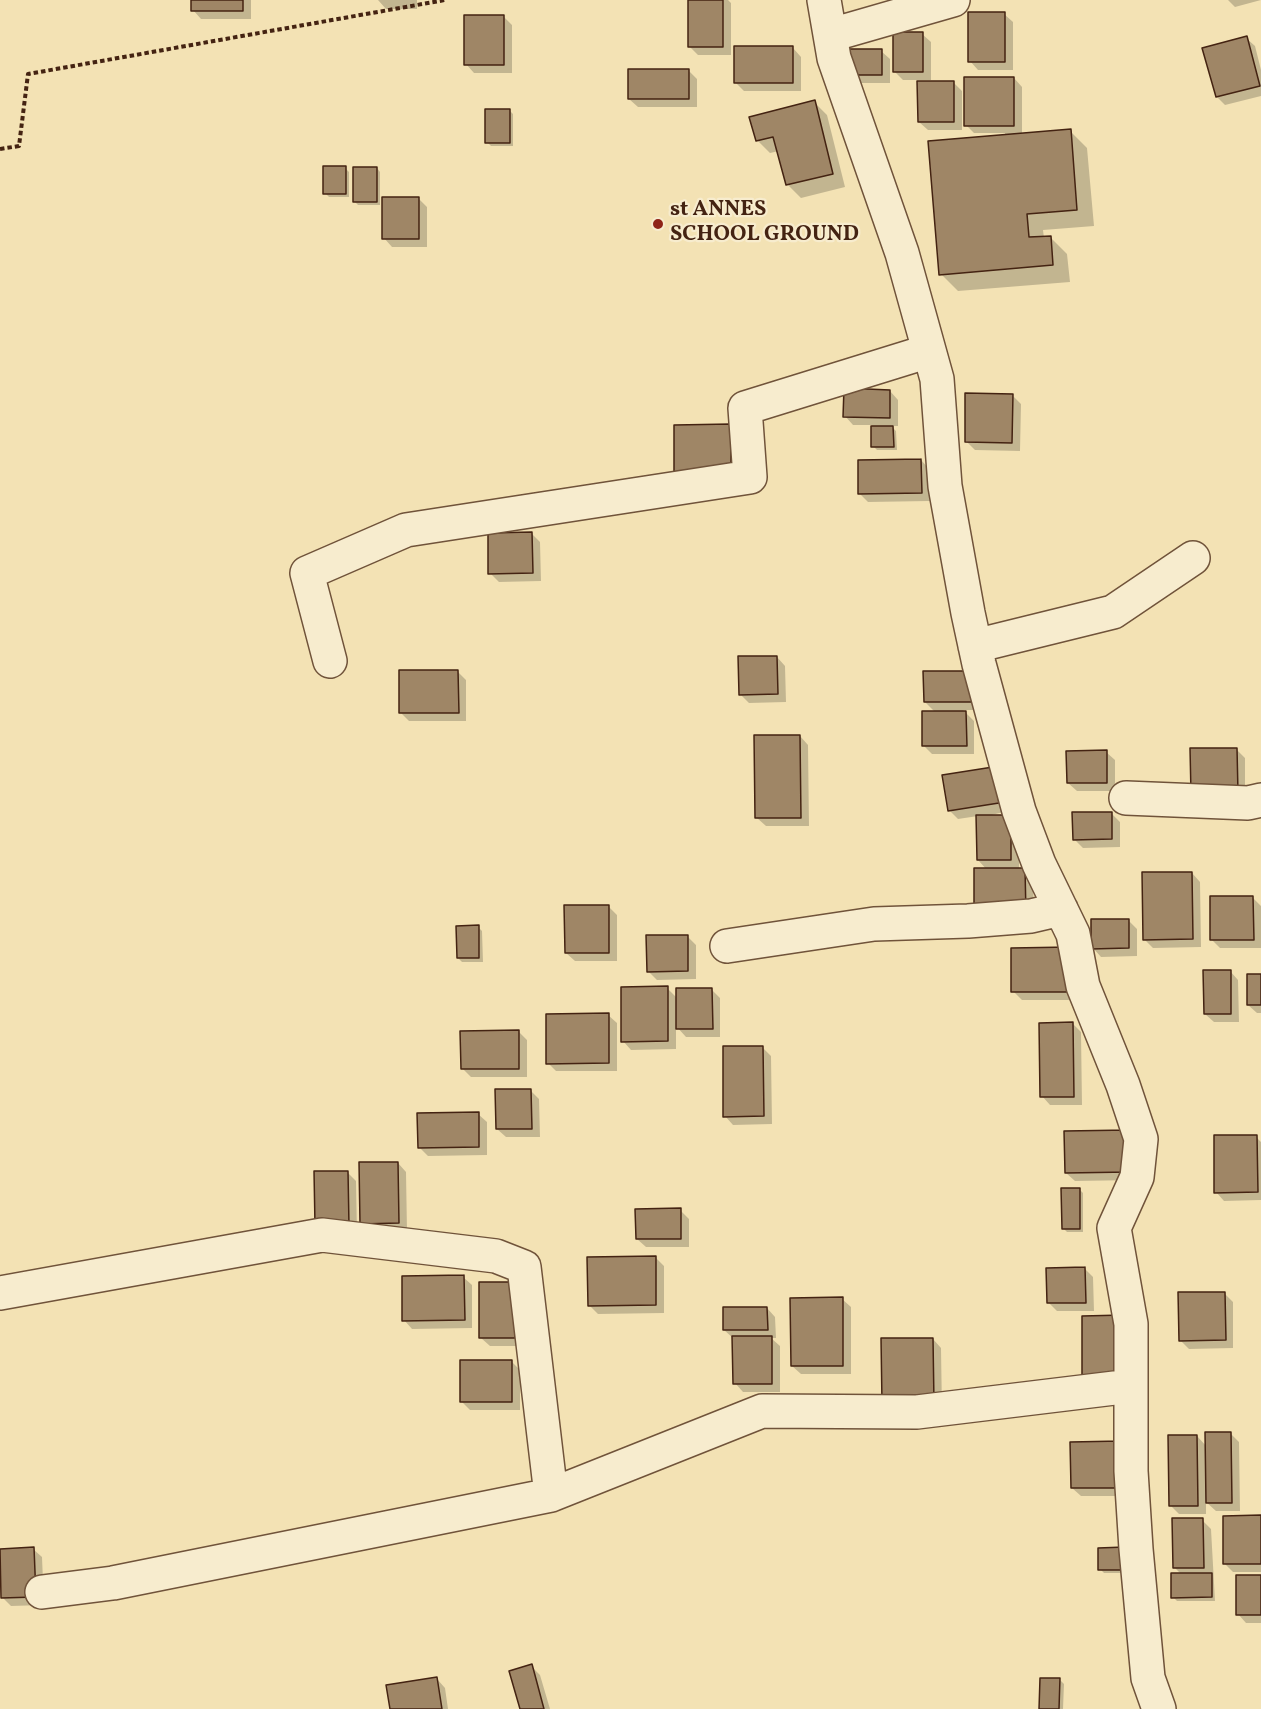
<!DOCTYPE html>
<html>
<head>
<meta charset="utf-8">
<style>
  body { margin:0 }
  canvas { display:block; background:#f3e2b4 }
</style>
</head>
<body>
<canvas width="1261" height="1709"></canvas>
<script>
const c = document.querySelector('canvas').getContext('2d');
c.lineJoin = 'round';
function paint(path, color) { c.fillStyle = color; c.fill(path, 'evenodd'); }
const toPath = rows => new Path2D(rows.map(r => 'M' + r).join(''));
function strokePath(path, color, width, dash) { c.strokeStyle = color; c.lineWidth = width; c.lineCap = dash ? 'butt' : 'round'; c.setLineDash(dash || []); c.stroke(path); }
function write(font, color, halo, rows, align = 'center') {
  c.font = font + ' Vollkorn,serif'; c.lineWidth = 4.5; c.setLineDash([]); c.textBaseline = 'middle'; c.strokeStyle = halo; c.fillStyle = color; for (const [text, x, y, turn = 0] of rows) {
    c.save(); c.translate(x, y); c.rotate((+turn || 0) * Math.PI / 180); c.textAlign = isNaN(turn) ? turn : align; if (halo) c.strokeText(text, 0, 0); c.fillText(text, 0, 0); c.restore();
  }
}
paint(toPath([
  [193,0,251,0,251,19,201,19,193,10],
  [378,0,417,0,417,9,386,9],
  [689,0,728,0,731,3,731,55,698,55,689,46],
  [1228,0,1261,0,1235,7],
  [1004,14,1013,22,1013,70,978,70,970,61],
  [503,16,512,25,512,73,474,73,466,64],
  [922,34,931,42,931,80,903,80,894,71],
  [1246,38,1255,46,1261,70,1261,96,1225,105,1217,97],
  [793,48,801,57,801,91,744,91,735,82],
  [881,51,890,59,890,83,850,83,842,75],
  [688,70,697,79,697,107,638,107,629,99],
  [1014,78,1022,87,1022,134,1070,131,1087,148,1094,226,1043,230,1044,238,1050,237,1067,254,1070,282,958,291,941,274,1005,136,1005,133,974,133,966,125],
  [953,82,962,91,962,130,928,130,919,122],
  [814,102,827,115,845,187,801,198,788,185,779,151,770,153,757,140],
  [509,110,513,114,513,146,491,146,487,142],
  [345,168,349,172,349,197,329,197,325,193],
  [377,168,380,172,380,205,358,205,354,201],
  [418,198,427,207,427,247,392,247,384,238],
  [890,391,898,400,898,426,891,426,896,431,897,450,877,450,873,446,872,425,853,425,845,416],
  [1012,395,1021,404,1020,451,975,450,966,441],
  [921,460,929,469,930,501,868,502,860,494],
  [532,534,540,542,541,581,499,582,490,573],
  [777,657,785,666,786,702,749,703,740,694],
  [457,671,466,680,466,721,409,721,401,713],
  [974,672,983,710,963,710,974,721,974,754,932,754,924,746,936,713,925,702],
  [800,736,808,745,809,826,766,826,757,818],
  [1236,749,1245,758,1245,801,1201,802],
  [1106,752,1115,760,1115,791,1077,791,1068,783],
  [1001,777,1007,811,984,817,1019,825,1019,869,1033,878,1034,922,978,860,978,816,958,819,950,811],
  [1111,813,1120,822,1120,847,1083,848,1074,839],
  [1192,873,1200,882,1201,947,1153,948,1144,939],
  [1252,897,1261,906,1261,948,1220,948,1212,940],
  [608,906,617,915,617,961,575,961,566,953],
  [1128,920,1137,929,1137,956,1101,957,1093,948],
  [478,927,482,931,483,962,462,962,458,958],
  [687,936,696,945,696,979,657,980,648,971],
  [1012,950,1079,1000,1022,1000,1013,991],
  [1230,971,1238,980,1239,1022,1214,1022,1205,1014],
  [1261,975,1261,1013,1257,1013,1248,1005],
  [667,988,677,998,711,989,720,998,720,1037,686,1037,676,1026,676,1049,631,1050,623,1041],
  [608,1015,617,1023,617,1071,556,1071,548,1063],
  [1073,1024,1081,1032,1082,1105,1050,1105,1042,1096],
  [518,1031,527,1040,527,1077,471,1077,462,1068],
  [762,1047,771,1056,772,1124,733,1125,725,1116],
  [530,1090,539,1099,540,1137,506,1137,497,1129],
  [478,1114,487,1122,487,1155,428,1156,419,1147],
  [1066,1132,1138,1180,1075,1181,1066,1173],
  [1256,1137,1261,1142,1261,1200,1224,1201,1216,1192],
  [398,1163,406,1172,407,1231,361,1223],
  [316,1173,348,1173,356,1181,357,1234],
  [1079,1189,1083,1193,1083,1232,1067,1232,1063,1228],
  [680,1210,689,1219,689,1247,646,1247,637,1239],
  [655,1257,664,1266,664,1313,598,1314,589,1305],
  [1085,1269,1093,1277,1094,1311,1057,1311,1048,1302],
  [463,1277,472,1285,472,1328,412,1329,404,1320],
  [514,1284,523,1346,490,1346,481,1338],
  [1224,1293,1233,1302,1233,1348,1189,1349,1180,1340],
  [842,1299,851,1307,851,1374,801,1374,792,1366],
  [767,1308,775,1317,776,1338,771,1338,780,1346,780,1392,743,1392,735,1383,733,1338,724,1330],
  [933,1339,941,1348,942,1411,892,1412],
  [511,1361,520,1370,520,1410,470,1410,462,1402],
  [1230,1433,1239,1442,1240,1511,1216,1511,1206,1502,1206,1514,1179,1514,1171,1506,1197,1436,1207,1447],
  [1072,1443,1130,1496,1081,1496,1072,1488],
  [1261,1517,1261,1572,1233,1572,1225,1564],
  [1202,1520,1211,1529,1215,1601,1177,1601,1173,1597,1182,1575,1174,1567],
  [33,1549,42,1557,44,1605,11,1606,3,1598],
  [1100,1549,1128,1573,1104,1573,1100,1569],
  [1261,1576,1261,1623,1246,1623,1238,1614],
  [531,1666,540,1675,550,1709,521,1709],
  [437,1679,445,1688,448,1709,391,1709],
  [1060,1680,1064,1684,1063,1709,1041,1709]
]), '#0003');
const building = toPath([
  [191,0,243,0,243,11,191,11,191,0],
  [688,0,723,0,723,47,688,47,688,0],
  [968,12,1005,12,1005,62,968,62,968,12],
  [464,15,504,15,504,65,464,65,464,15],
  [893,32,923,32,923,72,893,72,893,32],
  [1247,36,1260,86,1216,97,1202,48,1247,36],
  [734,46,793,46,793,83,734,83,734,46],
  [840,49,882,49,882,75,840,75,840,49],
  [628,69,689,69,689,99,628,99,628,69],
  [964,77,1014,77,1014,126,964,126,964,77],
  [917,81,954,81,954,122,918,122,917,81],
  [815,100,833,174,786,185,773,137,756,141,749,117,815,100],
  [485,109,510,109,510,143,485,143,485,109],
  [1071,129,1077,210,1027,214,1029,237,1051,236,1053,265,939,275,928,141,1071,129],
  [323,166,346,166,346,194,323,194,323,166],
  [353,167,377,167,377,202,353,202,353,167],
  [382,197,419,197,419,239,382,239,382,197],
  [844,388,890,390,890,418,843,417,844,388],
  [965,393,1013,394,1012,443,965,442,965,393],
  [731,424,731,473,674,474,674,425,731,424],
  [871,426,893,426,894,447,871,447,871,426],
  [921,459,922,493,858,494,858,460,921,459],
  [532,532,533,573,488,574,488,533,532,532],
  [738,656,777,656,778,694,739,695,738,656],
  [399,670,458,670,459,713,399,713,399,670],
  [923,671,975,671,976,702,924,702,923,671],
  [922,711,966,711,967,746,922,746,922,711],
  [754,735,800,735,801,818,755,818,754,735],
  [1190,748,1237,748,1238,793,1191,794,1190,748],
  [1107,750,1107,783,1067,783,1066,751,1107,750],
  [993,767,999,803,948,811,942,775,993,767],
  [1072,812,1112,812,1112,839,1073,840,1072,812],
  [976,815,1011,815,1011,860,977,860,976,815],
  [974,868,1025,868,1026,914,974,914,974,868],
  [1142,872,1192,872,1193,939,1143,940,1142,872],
  [1210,896,1253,896,1254,940,1210,940,1210,896],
  [564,905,609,905,609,953,565,953,564,905],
  [1091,919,1129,919,1129,948,1091,949,1091,919],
  [479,925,479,958,457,958,456,926,479,925],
  [646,935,688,935,688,971,647,972,646,935],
  [1070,947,1071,992,1011,992,1011,948,1070,947],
  [1203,970,1231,970,1231,1014,1204,1014,1203,970],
  [1247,974,1261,974,1261,1005,1247,1005,1247,974],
  [668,986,668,1041,621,1042,621,987,668,986],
  [676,988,712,988,713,1029,676,1029,676,988],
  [609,1013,609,1063,546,1064,546,1014,609,1013],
  [1073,1022,1074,1097,1040,1097,1039,1023,1073,1022],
  [519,1030,519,1069,461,1069,460,1031,519,1030],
  [723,1046,763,1046,764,1116,723,1117,723,1046],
  [495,1089,531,1089,532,1129,496,1129,495,1089],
  [479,1112,479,1147,418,1148,417,1113,479,1112],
  [1129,1130,1130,1172,1065,1173,1064,1131,1129,1130],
  [1214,1135,1257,1135,1258,1192,1214,1193,1214,1135],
  [359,1162,398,1162,399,1223,360,1224,359,1162],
  [314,1171,348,1171,349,1226,315,1226,314,1171],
  [1061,1188,1080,1188,1080,1229,1062,1229,1061,1188],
  [681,1208,681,1239,636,1239,635,1209,681,1208],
  [656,1256,656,1305,588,1306,587,1257,656,1256],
  [1085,1267,1086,1303,1047,1303,1046,1268,1085,1267],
  [464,1275,465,1320,402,1321,402,1276,464,1275],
  [479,1282,515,1282,515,1338,479,1338,479,1282],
  [1178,1292,1225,1292,1226,1340,1179,1341,1178,1292],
  [843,1297,843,1366,791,1366,790,1298,843,1297],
  [723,1307,767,1307,768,1330,723,1330,723,1307],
  [1124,1315,1125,1378,1082,1378,1082,1316,1124,1315],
  [732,1336,772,1336,772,1384,733,1384,732,1336],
  [881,1338,933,1338,934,1403,882,1404,881,1338],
  [460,1360,512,1360,512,1402,460,1402,460,1360],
  [1205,1432,1231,1432,1232,1503,1206,1503,1205,1432],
  [1168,1435,1197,1435,1198,1506,1169,1506,1168,1435],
  [1121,1441,1122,1488,1071,1488,1070,1442,1121,1441],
  [1261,1515,1261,1564,1223,1564,1223,1516,1261,1515],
  [1172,1518,1203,1518,1204,1568,1173,1568,1172,1518],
  [34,1547,36,1597,1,1598,0,1549,34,1547],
  [1125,1547,1125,1570,1098,1570,1098,1548,1125,1547],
  [1171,1573,1212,1573,1212,1597,1171,1598,1171,1573],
  [1236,1575,1261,1575,1261,1615,1236,1615,1236,1575],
  [532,1664,544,1709,520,1709,509,1671,532,1664],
  [437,1677,442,1709,390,1709,386,1685,437,1677],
  [1040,1678,1060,1678,1059,1709,1039,1709,1040,1678]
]);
paint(building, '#9f8666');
strokePath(building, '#442312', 1.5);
const street = toPath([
  [824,0,834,58,902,253,937,379,945,486,968,613,979,664,1019,811,1039,864,1073,934,1083,986,1123,1085,1141,1139,1137,1177,1114,1228,1131,1324,1131,1471,1136,1549,1148,1678,1159,1709],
  [831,35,953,0],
  [975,646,1113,612,1193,558],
  [330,661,307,573,406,530,750,477,745,408,929,351],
  [1126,798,1248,803,1261,800],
  [727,946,874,924,968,921,1031,916,1061,909],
  [0,1293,322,1235,496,1256,524,1267,551,1495],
  [42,1592,113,1583,551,1495,762,1411,917,1412,1131,1386]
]);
strokePath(street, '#70533a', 36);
strokePath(toPath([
  [0,149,19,146,28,74,445,0]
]), '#442312', 4, [4.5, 3]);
strokePath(street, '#f7ecce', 33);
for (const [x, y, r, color] of [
  [658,224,6,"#8f2418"]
]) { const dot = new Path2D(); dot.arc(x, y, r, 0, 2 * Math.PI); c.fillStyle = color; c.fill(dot); strokePath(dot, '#f7ecce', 2); }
write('bold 22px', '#442312', '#f7ecce', [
  ["st ANNES",670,211],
  ["SCHOOL GROUND",670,236]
], 'left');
</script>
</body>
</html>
